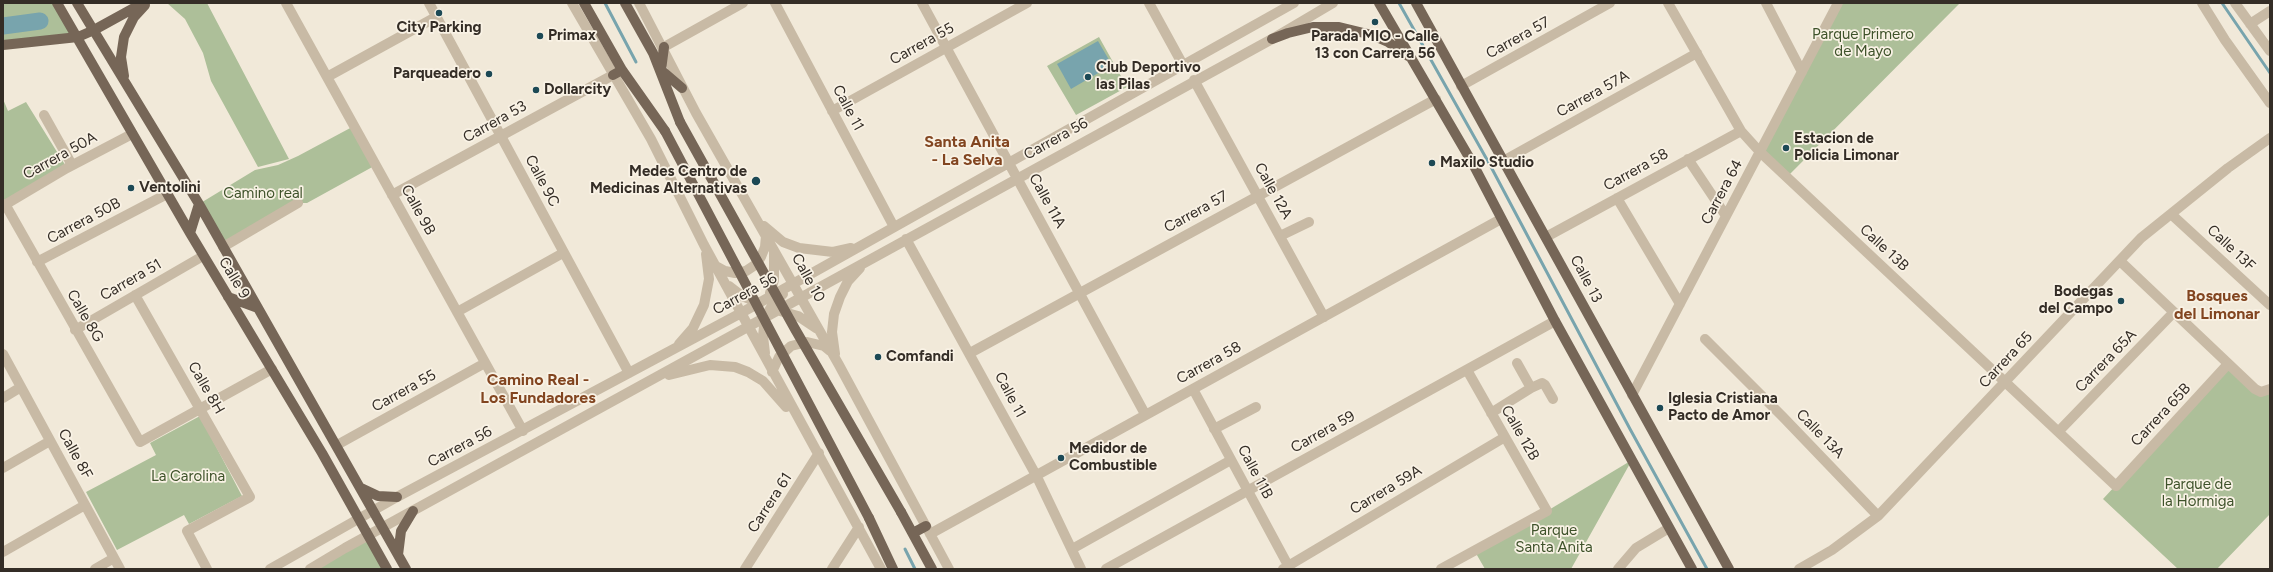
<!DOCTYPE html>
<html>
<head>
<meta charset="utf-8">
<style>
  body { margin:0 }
  #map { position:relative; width:2273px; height:572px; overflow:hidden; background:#f1e9d9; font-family:Figtree,sans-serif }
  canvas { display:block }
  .frame { position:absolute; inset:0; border:4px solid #342d26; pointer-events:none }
</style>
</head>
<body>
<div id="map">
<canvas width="2273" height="572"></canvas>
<div class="frame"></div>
</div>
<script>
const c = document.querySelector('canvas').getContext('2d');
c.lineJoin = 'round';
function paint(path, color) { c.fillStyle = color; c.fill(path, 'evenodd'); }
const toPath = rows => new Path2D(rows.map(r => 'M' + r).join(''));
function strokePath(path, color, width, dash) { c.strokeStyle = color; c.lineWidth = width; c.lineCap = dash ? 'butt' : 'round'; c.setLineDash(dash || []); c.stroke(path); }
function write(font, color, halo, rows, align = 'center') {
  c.font = font + ' Figtree,sans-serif'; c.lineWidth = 3.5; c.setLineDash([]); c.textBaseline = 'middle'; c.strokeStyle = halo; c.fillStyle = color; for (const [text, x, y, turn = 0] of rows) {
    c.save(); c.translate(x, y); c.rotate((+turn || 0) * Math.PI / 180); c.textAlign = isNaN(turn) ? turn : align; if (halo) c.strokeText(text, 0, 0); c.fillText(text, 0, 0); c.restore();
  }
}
paint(toPath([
  [3,3,57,3,78,37,3,45],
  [167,3,207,3,289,159,258,167,211,81,203,53,185,19],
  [1838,3,1960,3,1787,177,1760,152],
  [1099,37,1127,87,1076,115,1047,66],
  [3,99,8,111,26,102,67,168,3,206],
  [354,126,376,165,307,203,298,203,223,247,199,204,255,170,278,165,298,156],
  [2228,364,2255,389,2270,389,2270,514,2217,569,2178,569,2103,499],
  [200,416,242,496,189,524,184,515,117,550,86,492,156,455,150,443],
  [1632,460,1571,569,1485,569,1474,550,1547,511],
  [368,535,387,569,310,569]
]), '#adbf99');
paint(toPath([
  [1098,41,1112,65,1071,89,1057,64]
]), '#78a4ad');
strokePath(toPath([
  [605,3,636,62],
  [1399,3,1490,165,1630,429,1707,569],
  [2222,3,2270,73],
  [905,549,915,569]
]), '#78a4ad', 3);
strokePath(toPath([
  [3,26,40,21]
]), '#78a4ad', 17);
strokePath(toPath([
  [286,3,523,431],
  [429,3,629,373],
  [572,3,651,139,704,245,881,569],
  [639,3,696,113,839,365,949,569],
  [775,3,894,227],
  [922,3,1145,414],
  [1149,3,1183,65],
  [1668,3,1741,131,1760,152,2116,486,2228,364],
  [1766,3,1802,72],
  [2202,3,2225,40,2270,103],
  [2235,3,2270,51],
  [2250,24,2270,11],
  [664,47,743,3],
  [327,77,436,17],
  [1194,80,1324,317],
  [1461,86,1610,3],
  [832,111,1027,3],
  [44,115,72,165],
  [1688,159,1726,216],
  [1503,161,1697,53],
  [392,195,613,75],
  [1617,198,1680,304],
  [5,204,140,442,272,369],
  [3,206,67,168,132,134],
  [2171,214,2270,305],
  [764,226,783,242,799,248,833,252,851,248],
  [1280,236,1309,222],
  [1546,237,1741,131],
  [906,239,1037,477,1081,569],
  [223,247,298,203],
  [2120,261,2255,389,2261,392,2270,389],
  [37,262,167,194],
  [716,266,725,271,735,273,746,271,755,265,761,257,765,247,766,236],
  [729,286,742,296,760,303],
  [770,293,774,280,774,252],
  [135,295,250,497,187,531,207,569],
  [780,311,798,316,816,328],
  [457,312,563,253],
  [75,330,203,256],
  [1705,339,1783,417,1878,516],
  [679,344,693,328,704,305,709,279,706,254],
  [765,353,763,336,765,317,773,304,783,294],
  [970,353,1436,99],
  [3,354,120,569],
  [835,354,832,332,834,314,840,297,848,281,860,268],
  [772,372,779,357,791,346,807,342,824,346,830,351],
  [669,375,710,365,735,367,748,372,763,381,786,407],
  [1531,388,1542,383,1545,385,1553,399],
  [1193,389,1290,569],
  [1632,395,1838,3],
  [3,398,21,387],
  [1491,413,1531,388,1517,363],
  [1214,429,1256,407],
  [2059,431,2174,312],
  [337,445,485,363],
  [3,468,50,441],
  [930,534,1501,219],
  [1072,549,1231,460],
  [3,552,85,505],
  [95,569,114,558],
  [270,569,397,497,741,313,1294,3],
  [310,569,345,548,1272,39,1333,3],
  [745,569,819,453],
  [832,569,859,527],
  [1106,569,1555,321],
  [1283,569,1505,437],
  [1441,569,1547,511,1467,370],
  [1618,569,1636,548,1669,528],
  [1799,569,1832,550,1878,516,2141,238,2228,168,2270,138]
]), '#c8baa5', 10);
strokePath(toPath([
  [57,3,190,233,322,453,387,569],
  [77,3,199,204,406,569],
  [584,3,622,70,665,131],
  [625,3,653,53,680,122],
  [1379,3,1473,164,1555,321,1692,569],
  [1416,3,1729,569],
  [1272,39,1288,33,1313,27,1339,27,1372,35,1388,42,1408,56],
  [3,45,78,37,94,30,143,3],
  [664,47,661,70,682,88],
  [613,75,622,70],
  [124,76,121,57,124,37,134,17,145,5],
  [190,233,199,204],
  [228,297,258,308],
  [361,488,378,496,397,497],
  [901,512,932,569],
  [869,518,893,569],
  [913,533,926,526],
  [398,555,401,531,413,511]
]), '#766657', 10);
strokePath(toPath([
  [680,122,795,329,901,512],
  [665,131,869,518]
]), '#766657', 10);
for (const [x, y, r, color] of [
  [439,13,4,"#1c4955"],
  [1375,22,4,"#1c4955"],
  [540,36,4,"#1c4955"],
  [489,74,4,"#1c4955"],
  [1088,77,4,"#1c4955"],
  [536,90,4,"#1c4955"],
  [1786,148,4,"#1c4955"],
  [1432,163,4,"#1c4955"],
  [756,181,5,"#1c4955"],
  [131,188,4,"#1c4955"],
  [2121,301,4,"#1c4955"],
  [878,357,4,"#1c4955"],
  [1660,408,4,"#1c4955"],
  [1061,458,4,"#1c4955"]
]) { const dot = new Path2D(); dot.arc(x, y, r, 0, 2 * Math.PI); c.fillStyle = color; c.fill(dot); strokePath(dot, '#f9f2e5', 1.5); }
write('bold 15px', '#342d26', '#f9f2e5', [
  ["City Parking",439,28,"center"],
  ["Primax",548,36],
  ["Parada MIO - Calle",1375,37,"center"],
  ["13 con Carrera 56",1375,54,"center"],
  ["Club Deportivo",1096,68],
  ["las Pilas",1096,85],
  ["Parqueadero",481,74,"right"],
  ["Dollarcity",544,90],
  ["Estacion de",1794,139],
  ["Policia Limonar",1794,156],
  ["Maxilo Studio",1440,163],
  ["Medes Centro de",747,172,"right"],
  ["Medicinas Alternativas",747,189,"right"],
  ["Ventolini",139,188],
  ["Bodegas",2113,292,"right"],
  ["del Campo",2113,309,"right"],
  ["Comfandi",886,357],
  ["Iglesia Cristiana",1668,399],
  ["Pacto de Amor",1668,416],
  ["Medidor de",1069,449],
  ["Combustible",1069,466]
], 'left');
write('15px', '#3e522a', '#f9f2e5', [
  ["Parque Primero",1863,35],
  ["de Mayo",1863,52],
  ["Camino real",263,194],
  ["La Carolina",188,477],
  ["Parque de",2198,485],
  ["la Hormiga",2198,502],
  ["Parque",1554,531],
  ["Santa Anita",1554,548]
]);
write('15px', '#342d26', '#f9f2e5', [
  ["Carrera 57",1518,38,-29],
  ["Carrera 55",922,44,-29],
  ["Carrera 57A",1593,94,-29],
  ["Calle 11",848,108,62],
  ["Carrera 53",495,122,-29],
  ["Carrera 56",1056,139,-29],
  ["Carrera 50A",60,156,-29],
  ["Carrera 58",1636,170,-29],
  ["Calle 9C",542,181,62],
  ["Calle 12A",1273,191,61],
  ["Carrera 64",1722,192,-62],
  ["Calle 11A",1047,201,61],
  ["Calle 9B",418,210,61],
  ["Carrera 57",1196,212,-29],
  ["Carrera 50B",84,221,-28],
  ["Calle 13B",1884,248,43],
  ["Calle 13F",2231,248,43],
  ["Calle 9",234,278,59],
  ["Calle 10",808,278,61],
  ["Calle 13",1586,279,62],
  ["Carrera 51",131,280,-30],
  ["Carrera 56",745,294,-29],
  ["Calle 8G",85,316,60],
  ["Carrera 65",2006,360,-47],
  ["Carrera 65A",2106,361,-46],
  ["Carrera 58",1209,363,-29],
  ["Calle 8H",206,388,60],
  ["Carrera 55",404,391,-29],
  ["Calle 11",1010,395,62],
  ["Carrera 65B",2161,415,-47],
  ["Carrera 59",1323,432,-29],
  ["Calle 12B",1520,433,60],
  ["Calle 13A",1820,434,46],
  ["Carrera 56",460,447,-28],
  ["Calle 8F",75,454,61],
  ["Calle 11B",1255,472,62],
  ["Carrera 59A",1386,490,-31],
  ["Carrera 61",770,503,-57]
]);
write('bold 16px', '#824520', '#f9f2e5', [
  ["Santa Anita",967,142],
  ["- La Selva",967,160],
  ["Bosques",2217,296],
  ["del Limonar",2217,314],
  ["Camino Real -",538,380],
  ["Los Fundadores",538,398]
]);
</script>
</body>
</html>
